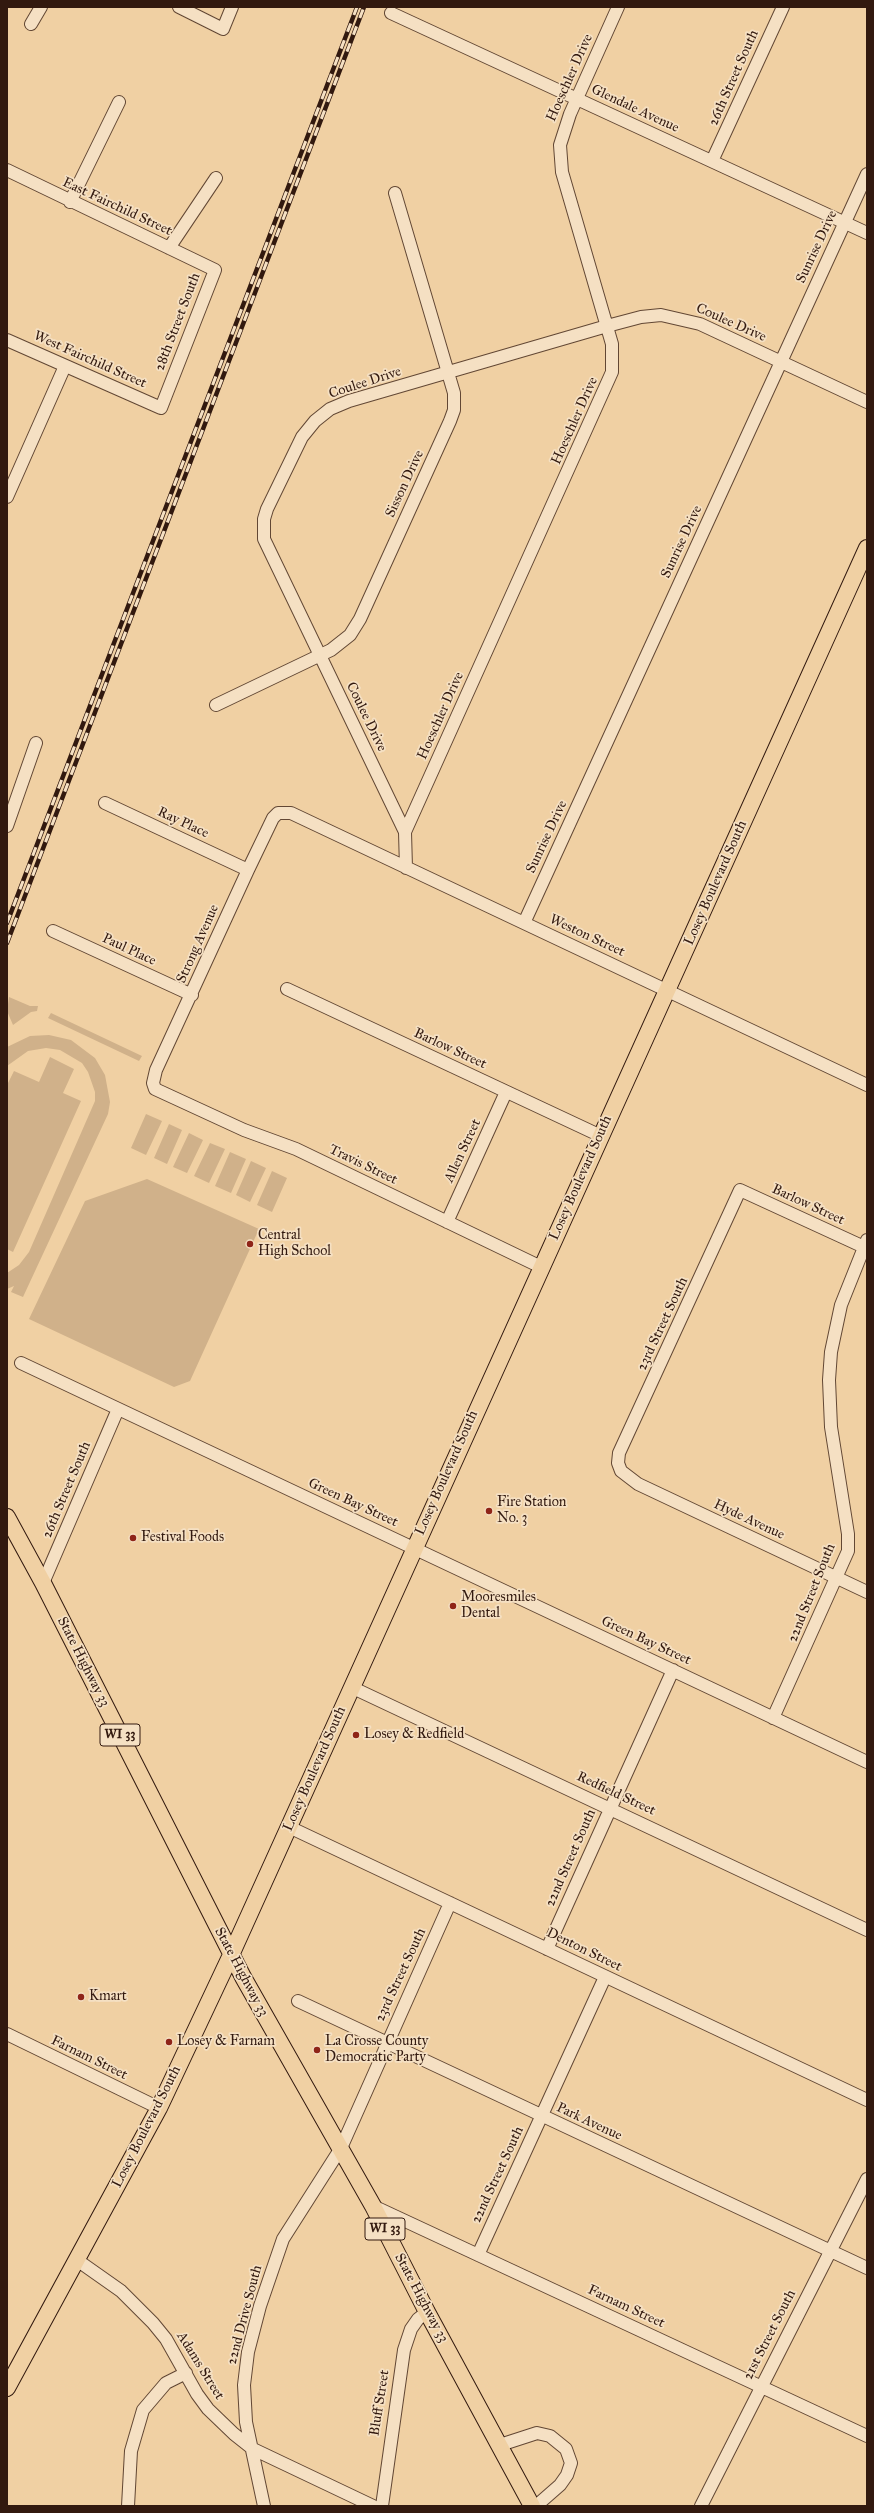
<!DOCTYPE html>
<html>
<head>
<meta charset="utf-8">
<style>
  body { margin:0 }
  #map { position:relative; width:874px; height:2513px; overflow:hidden; background:#f0d0a3; font-family:"IM FELL Great Primer",serif }
  canvas { display:block }
  .frame { position:absolute; inset:0; border:8px solid #32190f; pointer-events:none }
</style>
</head>
<body>
<div id="map">
<canvas width="874" height="2513"></canvas>
<div class="frame"></div>
</div>
<script>
const c = document.querySelector('canvas').getContext('2d');
c.lineJoin = 'round';
function paint(path, color) { c.fillStyle = color; c.fill(path, 'evenodd'); }
const toPath = rows => new Path2D(rows.map(r => 'M' + r).join(''));
function strokePath(path, color, width, dash) { c.strokeStyle = color; c.lineWidth = width; c.lineCap = dash ? 'butt' : 'round'; c.setLineDash(dash || []); c.stroke(path); }
function write(font, color, halo, rows, align = 'center') {
  c.font = font + ' "IM FELL Great Primer",serif'; c.lineWidth = 3.5; c.setLineDash([]); c.textBaseline = 'middle'; c.strokeStyle = halo; c.fillStyle = color; for (const [text, x, y, turn = 0] of rows) {
    c.save(); c.translate(x, y); c.rotate((+turn || 0) * Math.PI / 180); c.textAlign = isNaN(turn) ? turn : align; if (halo) c.strokeText(text, 0, 0); c.fillText(text, 0, 0); c.restore();
  }
}
paint(toPath([
  [9,997,30,1006,38,1006,37,1011,31,1012,13,1025,7,1011],
  [51,1013,142,1056,139,1061,48,1018],
  [49,1035,71,1040,95,1058,105,1075,110,1102,108,1114,23,1297,11,1292,14,1286,7,1289,7,1273,19,1265,29,1252,95,1101,95,1092,88,1072,82,1063,60,1050,46,1048,28,1051,7,1066,7,1047,30,1036],
  [50,1057,74,1069,63,1093,81,1101,13,1252,7,1249,7,1085,14,1071,39,1082],
  [146,1114,162,1121,146,1155,131,1148],
  [169,1124,182,1130,167,1164,154,1158],
  [189,1133,203,1140,187,1173,173,1167],
  [210,1143,225,1149,209,1183,194,1176],
  [230,1152,246,1159,231,1193,215,1186],
  [251,1161,266,1168,250,1202,236,1195],
  [272,1171,287,1178,272,1212,257,1205],
  [147,1179,259,1229,190,1381,174,1387,29,1319,85,1201]
]), '#d0b18a');
const minor = toPath([
  [179,7,223,29,232,7],
  [391,13,867,233],
  [31,24,41,7],
  [712,161,783,7],
  [7,170,215,270,161,408,7,340],
  [70,202,119,102],
  [169,248,216,178],
  [7,497,65,366],
  [216,705,331,650,350,635,360,619,450,421,454,410,454,393,395,193],
  [105,803,248,870],
  [7,826,36,743],
  [405,832,612,372,612,344,562,172,560,145,570,114,618,7],
  [406,868,405,832,264,539,264,519,267,509,302,437,315,421,330,409,349,401,607,326,641,317,661,315,700,324,867,402],
  [524,923,867,174],
  [53,931,192,995],
  [287,989,601,1136],
  [447,1222,506,1092],
  [864,1247,740,1190,619,1453,618,1463,621,1471,638,1484,867,1592],
  [541,1267,296,1149,244,1130,155,1089,153,1083,156,1070,248,870,273,818,278,813,291,813,867,1085],
  [21,1363,867,1762],
  [43,1583,118,1409],
  [351,1687,867,1930],
  [773,1718,848,1551,848,1534,831,1427,829,1380,831,1352,841,1305,867,1240],
  [289,1827,867,2100],
  [547,1949,673,1670],
  [298,2001,867,2268],
  [7,2034,159,2108],
  [373,2206,867,2436],
  [478,2255,605,1977],
  [77,2260,121,2291,153,2323,166,2339,197,2394,208,2409,234,2434,253,2449,373,2506],
  [500,2445,537,2433,550,2436,566,2449,571,2463,567,2475,560,2485,536,2506],
  [128,2506,131,2451,143,2410,166,2383,186,2373],
  [264,2506,246,2422,244,2385,248,2352,260,2306,283,2239,341,2148,450,1903],
  [382,2506,404,2350,411,2329,418,2319,427,2312],
  [701,2506,867,2179]
]);
const major = toPath([
  [7,1517,43,1583,243,1977,373,2206,427,2312,532,2506],
  [7,2388,159,2108,231,1955,867,548]
]);
strokePath(minor, '#624734', 14);
strokePath(major, '#32190f', 18);
strokePath(minor, '#f5e0c3', 12);
strokePath(major, '#f0d0a3', 16);
const rail = toPath([
  [7,923,357,7],
  [7,943,364,7]
]);
strokePath(rail, '#32190f', 4.5);
strokePath(rail, '#f5e0c3', 3, [9]);
for (const [x, y, r, color] of [
  [250,1244,4,"#8f2418"],
  [489,1511,4,"#8f2418"],
  [133,1538,4,"#8f2418"],
  [453,1606,4,"#8f2418"],
  [356,1735,4,"#8f2418"],
  [81,1997,4,"#8f2418"],
  [169,2042,4,"#8f2418"],
  [317,2050,4,"#8f2418"]
]) { const dot = new Path2D(); dot.arc(x, y, r, 0, 2 * Math.PI); c.fillStyle = color; c.fill(dot); strokePath(dot, '#f5e0c3', 1.5); }
for (const [x, y, w] of [
  [120,1735,40],
  [385,2229,40]
]) { const box = new Path2D(); box.roundRect(x - w / 2, y - 11, w, 22, 3); c.fillStyle = '#f5e0c3'; c.fill(box); strokePath(box, '#32190f', 1); }
write('bold 13px', '#32190f', null, [
  ["WI 33",120,1735],
  ["WI 33",385,2229]
]);
write('14px', '#32190f', '#f5e0c3', [
  ["Hoeschler Drive",570,78,-66],
  ["26th Street South",734,78,-66],
  ["Glendale Avenue",635,109,25],
  ["East Fairchild Street",117,207,25],
  ["Sunrise Drive",817,247,-65],
  ["28th Street South",178,322,-69],
  ["Coulee Drive",731,323,24],
  ["West Fairchild Street",90,360,24],
  ["Coulee Drive",365,383,-18],
  ["Hoeschler Drive",575,421,-66],
  ["Sisson Drive",405,484,-65],
  ["Sunrise Drive",682,542,-65],
  ["Hoeschler Drive",441,716,-66],
  ["Coulee Drive",366,717,64],
  ["Ray Place",183,823,25],
  ["Sunrise Drive",547,837,-65],
  ["Losey Boulevard South",716,883,-66],
  ["Weston Street",587,936,25],
  ["Strong Avenue",198,944,-66],
  ["Paul Place",129,950,25],
  ["Barlow Street",450,1049,25],
  ["Allen Street",463,1151,-65],
  ["Travis Street",363,1165,26],
  ["Losey Boulevard South",581,1178,-66],
  ["Barlow Street",808,1205,25],
  ["23rd Street South",663,1324,-65],
  ["Losey Boulevard South",447,1473,-66],
  ["26th Street South",67,1490,-67],
  ["Green Bay Street",353,1503,25],
  ["Hyde Avenue",749,1520,25],
  ["22nd Street South",812,1593,-68],
  ["Green Bay Street",646,1641,25],
  ["State Highway 33",83,1662,63],
  ["Losey Boulevard South",315,1769,-66],
  ["Redfield Street",616,1794,25],
  ["22nd Street South",571,1858,-66],
  ["Denton Street",584,1950,26],
  ["State Highway 33",241,1972,62],
  ["23rd Street South",401,1975,-65],
  ["Farnam Street",89,2058,26],
  ["Park Avenue",589,2122,25],
  ["Losey Boulevard South",147,2127,-63],
  ["22nd Street South",498,2175,-65],
  ["State Highway 33",421,2298,62],
  ["Farnam Street",626,2307,25],
  ["22nd Drive South",245,2315,-75],
  ["21st Street South",770,2335,-63],
  ["Adams Street",200,2366,58],
  ["Bluff Street",380,2403,-81]
]);
write('14px', '#32190f', '#f5e0c3', [
  ["Central",258,1236],
  ["High School",258,1252],
  ["Fire Station",497,1503],
  ["No. 3",497,1519],
  ["Festival Foods",141,1538],
  ["Mooresmiles",461,1598],
  ["Dental",461,1614],
  ["Losey & Redfield",364,1735],
  ["Kmart",89,1997],
  ["Losey & Farnam",177,2042],
  ["La Crosse County",325,2042],
  ["Democratic Party",325,2058]
], 'left');
</script>
</body>
</html>
